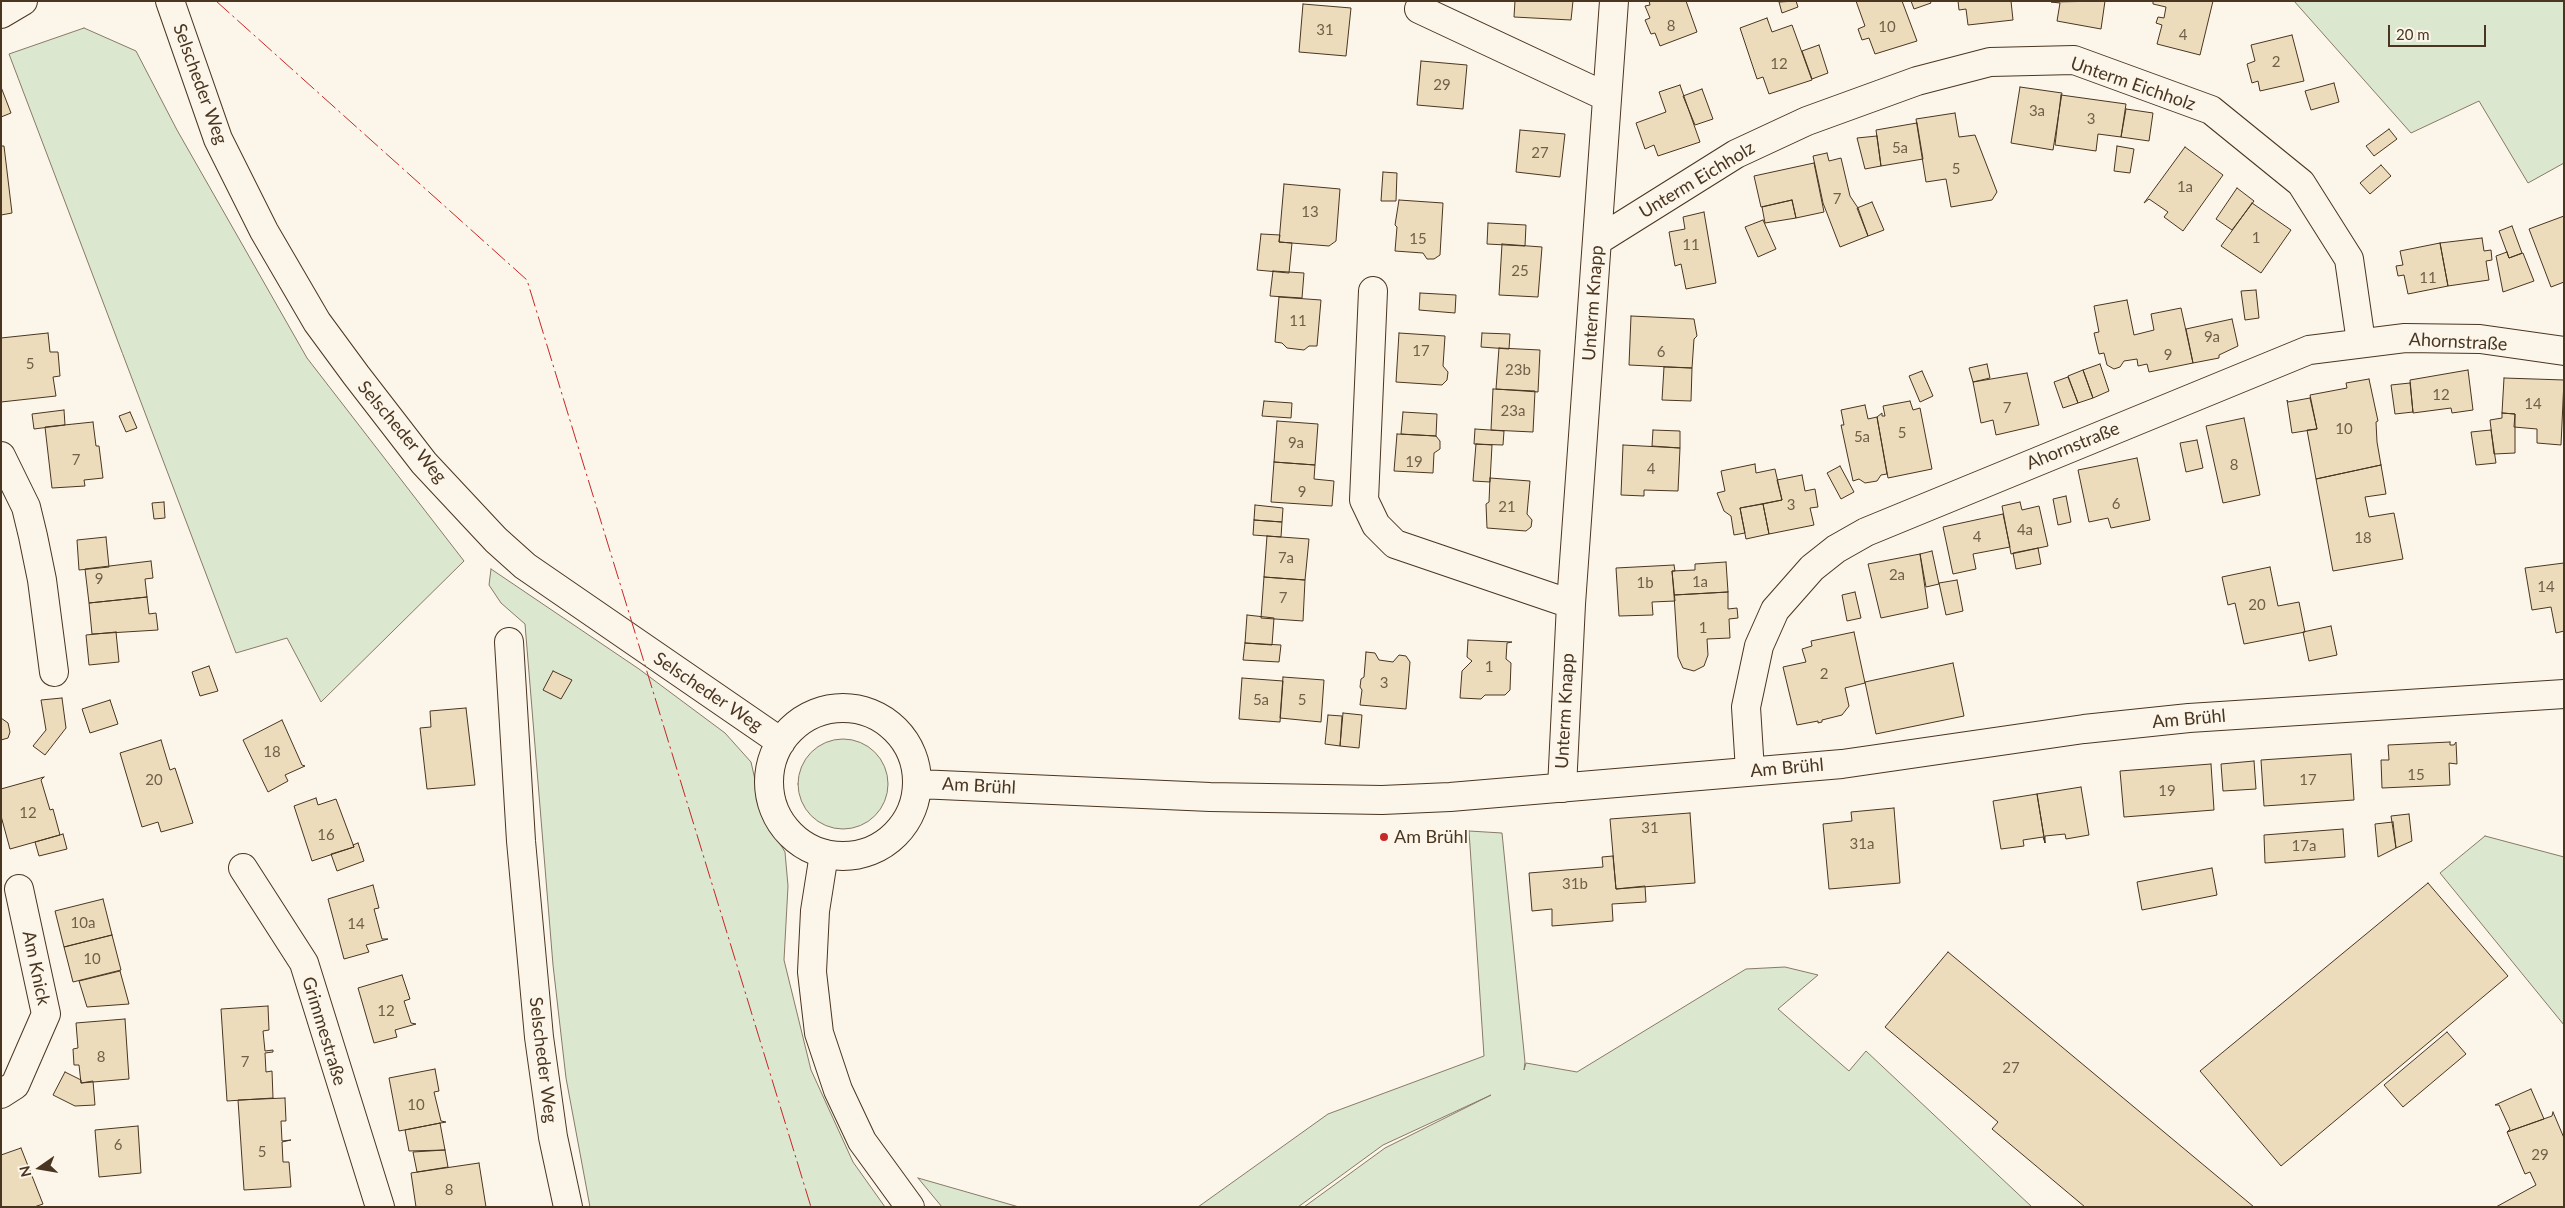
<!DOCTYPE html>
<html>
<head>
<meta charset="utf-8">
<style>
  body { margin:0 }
  #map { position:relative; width:2565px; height:1208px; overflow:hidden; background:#fbf6e9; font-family:Lato,sans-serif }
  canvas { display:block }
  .frame { position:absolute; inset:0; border:2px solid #4a3520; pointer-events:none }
  .north { position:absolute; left:15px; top:1143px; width:50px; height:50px; -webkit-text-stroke:4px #fbf6e9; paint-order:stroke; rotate:257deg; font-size:14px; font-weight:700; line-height:20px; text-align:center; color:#4a3520 }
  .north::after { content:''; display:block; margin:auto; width:18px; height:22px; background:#4a3520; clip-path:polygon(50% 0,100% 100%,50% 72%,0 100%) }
  .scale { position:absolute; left:2388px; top:25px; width:98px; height:22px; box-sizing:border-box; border:2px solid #4a3520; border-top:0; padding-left:6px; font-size:15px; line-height:18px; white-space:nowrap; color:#4a3520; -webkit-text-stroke:4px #fbf6e9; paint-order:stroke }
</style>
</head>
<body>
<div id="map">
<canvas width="2565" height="1208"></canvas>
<div class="frame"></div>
<div class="north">N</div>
<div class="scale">20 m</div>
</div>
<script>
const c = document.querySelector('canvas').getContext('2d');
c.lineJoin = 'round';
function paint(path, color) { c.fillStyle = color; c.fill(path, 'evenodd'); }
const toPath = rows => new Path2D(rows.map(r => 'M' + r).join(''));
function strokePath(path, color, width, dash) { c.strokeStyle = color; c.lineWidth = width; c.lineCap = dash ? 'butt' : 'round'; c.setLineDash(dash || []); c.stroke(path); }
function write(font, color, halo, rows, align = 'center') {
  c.font = font + ' Lato,sans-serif'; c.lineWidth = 4; c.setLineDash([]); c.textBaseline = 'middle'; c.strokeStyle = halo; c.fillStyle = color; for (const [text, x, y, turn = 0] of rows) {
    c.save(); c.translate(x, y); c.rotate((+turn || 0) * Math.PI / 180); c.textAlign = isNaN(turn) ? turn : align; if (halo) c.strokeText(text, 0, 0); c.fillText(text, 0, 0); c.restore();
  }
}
const green = toPath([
  [2294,1,2564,1,2564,163,2528,183,2479,101,2411,133,2294,1],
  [84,28,136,51,177,130,307,358,464,561,321,702,287,638,236,653,9,54,84,28],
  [491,569,639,669,725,733,751,762,763,815,785,852,788,886,784,960,811,1070,853,1162,885,1207,590,1207,566,1078,553,965,525,624,501,603,489,585,491,569],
  '798 784a45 45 0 1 1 90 0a45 45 0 1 1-90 0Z',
  [1469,831,1502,833,1525,1062,1524,1070,1526,1063,1577,1072,1746,969,1785,967,1818,975,1778,1009,1849,1071,1866,1051,2032,1207,1304,1207,1385,1148,1491,1095,1383,1145,1298,1207,1198,1207,1328,1114,1484,1056,1469,831],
  [2485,836,2564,857,2564,1025,2440,873,2485,836],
  [918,1178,1019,1207,942,1207,918,1178]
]);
paint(green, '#dce7d0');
strokePath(green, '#887966', 1);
const building = toPath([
  [1515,1,1573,1,1571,20,1514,17,1515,1],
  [1649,1,1686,1,1697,32,1660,46,1655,33,1651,34,1645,20,1650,18,1645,6,1650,5,1649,1],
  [1796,1,1798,7,1782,13,1779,2,1796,1],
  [1856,1,1902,1,1917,41,1875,54,1869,38,1862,40,1858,29,1865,26,1856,1],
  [1911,1,1930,1,1931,3,1914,9,1911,1],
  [1958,1,2011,1,2013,20,1968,25,1966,9,1959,10,1958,1],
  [2105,1,2101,29,2057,21,2060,3,2051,2,2105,1],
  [2153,1,2213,1,2200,55,2157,44,2162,25,2156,23,2158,17,2164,18,2166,7,2153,4,2153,1],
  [1303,4,1351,8,1346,56,1299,52,1303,4],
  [1767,18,1772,32,1792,25,1812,80,1769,94,1763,77,1757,79,1740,28,1767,18],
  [2292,35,2304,81,2260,91,2258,81,2252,83,2247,64,2255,61,2251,45,2292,35],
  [1819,45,1828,73,1812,79,1802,51,1819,45],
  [1421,61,1467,65,1463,109,1417,105,1421,61],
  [2334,83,2339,102,2311,110,2305,91,2334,83],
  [1680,85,1700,142,1658,156,1654,145,1645,149,1636,123,1666,112,1659,92,1680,85],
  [1,87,11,113,1,117,1,87],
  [2020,87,2062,93,2053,150,2011,143,2020,87],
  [1702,89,1713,119,1695,125,1683,96,1702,89],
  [2061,95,2126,104,2121,137,2098,134,2096,151,2055,145,2061,95],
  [2126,109,2153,113,2149,141,2121,137,2126,109],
  [1955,113,1959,137,1975,135,1997,192,1992,200,1951,207,1946,179,1926,182,1916,119,1955,113],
  [1917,123,1923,159,1881,166,1876,130,1917,123],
  [2389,129,2397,139,2374,156,2366,146,2389,129],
  [1520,130,1565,134,1560,177,1516,172,1520,130],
  [1877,136,1881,166,1865,169,1857,138,1877,136],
  [1,146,4,146,12,213,1,215,1,146],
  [2117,146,2134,149,2130,173,2114,171,2117,146],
  [2185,147,2223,175,2183,231,2164,217,2168,212,2149,199,2144,203,2185,147],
  [1827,153,1829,161,1841,158,1850,196,1858,208,1868,236,1840,247,1823,203,1813,156,1827,153],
  [1814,163,1824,212,1796,218,1792,200,1761,207,1754,176,1814,163],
  [2381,165,2391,176,2370,194,2360,183,2381,165],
  [1383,172,1397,173,1396,201,1381,201,1383,172],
  [1284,184,1340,189,1336,241,1329,246,1279,242,1284,184],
  [2237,188,2254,201,2232,230,2216,219,2237,188],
  [1399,200,1443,203,1440,255,1434,259,1427,259,1423,253,1395,251,1397,227,1395,225,1399,200],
  [1792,200,1796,218,1765,223,1762,207,1792,200],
  [1872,202,1884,230,1868,236,1857,208,1872,202],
  [2252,203,2291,230,2261,273,2221,246,2252,203],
  [1704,212,1716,283,1686,289,1681,264,1675,266,1669,232,1685,229,1683,217,1704,212],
  [2564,216,2564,282,2551,287,2529,229,2564,216],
  [1763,220,1776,249,1758,257,1745,227,1763,220],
  [1488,223,1526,225,1525,246,1487,244,1488,223],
  [2512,226,2522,253,2509,258,2499,231,2512,226],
  [1261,234,1280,235,1279,242,1292,243,1289,273,1257,270,1261,234],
  [2482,238,2484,251,2491,250,2492,260,2486,261,2489,280,2448,286,2440,243,2482,238],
  [2440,243,2448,286,2408,294,2404,275,2398,276,2396,266,2403,265,2400,251,2440,243],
  [1502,244,1542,247,1538,297,1499,295,1502,244],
  [2507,252,2509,258,2523,253,2534,281,2503,292,2496,256,2507,252],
  [1273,271,1304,273,1302,298,1270,296,1273,271],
  [2256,290,2259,318,2245,320,2241,291,2256,290],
  [1420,293,1456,295,1455,313,1419,310,1420,293],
  [1279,297,1321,300,1317,346,1309,346,1304,350,1287,348,1282,343,1275,342,1279,297],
  [2127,300,2134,335,2154,330,2151,314,2181,308,2193,363,2149,372,2147,364,2138,366,2137,359,2124,361,2120,367,2114,369,2107,365,2104,353,2099,354,2094,333,2099,332,2094,306,2127,300],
  [1631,316,1694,319,1697,336,1694,339,1692,368,1629,365,1631,316],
  [2232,319,2238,346,2219,355,2219,358,2193,363,2186,329,2232,319],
  [48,333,50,352,58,352,60,376,53,377,56,396,1,402,1,338,48,333],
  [1399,333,1445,336,1443,366,1448,372,1447,380,1442,385,1396,382,1399,333],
  [1482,333,1510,334,1509,349,1481,347,1482,333],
  [1499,348,1540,350,1538,392,1496,389,1499,348],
  [1987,364,1990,378,1973,382,1969,368,1987,364],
  [2100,364,2109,391,2093,398,2083,370,2100,364],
  [1664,367,1692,368,1691,401,1662,400,1664,367],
  [2083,370,2093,398,2078,403,2068,376,2083,370],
  [2468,370,2473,410,2452,413,2451,408,2413,413,2410,380,2468,370],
  [1922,371,1933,396,1920,402,1909,376,1922,371],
  [2027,373,2039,425,1996,435,1993,420,1981,423,1973,382,2027,373],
  [2068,377,2078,403,2063,408,2054,382,2068,377],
  [2504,378,2564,380,2561,445,2537,443,2537,429,2514,427,2515,414,2502,413,2504,378],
  [2369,379,2378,421,2376,422,2377,442,2381,465,2316,479,2307,430,2317,429,2310,395,2347,388,2346,383,2369,379],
  [2410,383,2413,412,2395,414,2391,385,2410,383],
  [1493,389,1535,391,1533,432,1491,430,1493,389],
  [2310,398,2317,429,2292,433,2287,400,2288,402,2310,398],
  [1264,401,1292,403,1291,418,1262,416,1264,401],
  [1910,401,1913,410,1920,408,1932,469,1888,478,1877,417,1882,413,1882,416,1885,416,1883,406,1910,401],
  [1865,405,1868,419,1877,417,1887,474,1881,475,1877,481,1865,483,1859,479,1853,481,1841,425,1844,425,1841,410,1865,405],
  [64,410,65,425,34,429,32,414,64,410],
  [130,412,137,428,126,432,119,416,130,412],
  [1403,412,1437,414,1436,436,1401,434,1403,412],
  [2502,413,2515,414,2515,453,2494,454,2490,420,2502,418,2502,413],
  [2244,418,2260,495,2223,503,2206,426,2244,418],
  [1277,421,1318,424,1315,465,1274,462,1277,421],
  [93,422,96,446,99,446,103,478,84,480,85,486,52,488,45,427,93,422],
  [1475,429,1504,431,1503,445,1474,444,1475,429],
  [1653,430,1680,431,1680,448,1652,446,1653,430],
  [2491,430,2496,463,2476,465,2471,432,2491,430],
  [1397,434,1436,436,1440,441,1440,449,1434,453,1433,473,1394,471,1397,434],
  [2197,440,2203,468,2186,472,2180,443,2197,440],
  [1476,444,1492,445,1490,482,1473,481,1476,444],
  [1623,445,1680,448,1678,491,1644,490,1644,496,1621,495,1623,445],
  [2137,458,2150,520,2111,528,2108,518,2089,522,2078,470,2137,458],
  [1274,462,1315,465,1314,479,1334,481,1332,506,1271,502,1274,462],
  [1755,464,1756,473,1775,469,1782,500,1740,508,1745,533,1734,535,1731,516,1724,511,1717,493,1725,491,1721,471,1755,464],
  [2381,465,2386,494,2365,497,2369,517,2394,513,2403,559,2333,571,2316,479,2381,465],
  [1840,466,1854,492,1841,499,1827,473,1840,466],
  [1802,475,1805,491,1815,489,1818,507,1810,508,1814,525,1769,534,1763,504,1782,500,1777,480,1802,475],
  [1490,478,1530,481,1527,514,1532,520,1531,527,1526,531,1487,528,1486,504,1489,502,1490,478],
  [2066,496,2071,522,2058,525,2053,499,2066,496],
  [164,502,165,518,154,519,152,503,164,502],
  [2020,502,2022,510,2039,506,2048,546,2011,554,2002,506,2020,502],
  [1763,504,1769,534,1746,539,1740,508,1763,504],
  [1255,505,1283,508,1282,522,1254,520,1255,505],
  [2003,514,2010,547,1973,554,1976,569,1953,574,1943,527,2003,514],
  [1254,520,1282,522,1281,537,1253,535,1254,520],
  [1267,536,1309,539,1305,580,1264,577,1267,536],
  [106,537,109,567,79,570,77,540,106,537],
  [2038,548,2041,564,2016,569,2013,553,2038,548],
  [1932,551,1939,584,1926,587,1920,554,1932,551],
  [1920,554,1928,608,1881,618,1868,564,1920,554],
  [151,561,153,578,145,579,147,597,89,603,85,569,151,561],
  [1726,562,1728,592,1674,595,1672,571,1695,570,1695,564,1726,562],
  [2564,563,2564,631,2556,633,2551,607,2532,610,2525,568,2564,563],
  [1674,565,1675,571,1672,571,1675,601,1652,602,1653,615,1619,616,1616,568,1674,565],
  [2270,567,2278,606,2299,602,2305,632,2244,644,2235,603,2228,605,2222,577,2270,567],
  [1264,577,1305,580,1303,621,1261,618,1264,577],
  [1957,580,1963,611,1946,615,1939,583,1957,580],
  [1728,592,1728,609,1737,608,1738,618,1729,619,1730,638,1707,639,1708,655,1704,666,1694,671,1683,668,1678,657,1674,595,1728,592],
  [1855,592,1861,618,1847,621,1842,595,1855,592],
  [147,597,149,614,156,613,158,630,92,634,89,603,147,597],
  [1247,615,1274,618,1272,645,1245,643,1247,615],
  [2331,626,2337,655,2309,661,2303,632,2331,626],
  [116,632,119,662,89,665,86,635,116,632],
  [1854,632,1865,683,1845,688,1849,706,1842,715,1822,720,1822,722,1818,723,1818,721,1797,725,1783,667,1806,662,1802,649,1812,646,1811,641,1854,632],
  [1468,640,1512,642,1507,643,1506,659,1511,663,1510,690,1505,695,1485,695,1481,699,1460,698,1462,671,1472,661,1467,657,1468,640],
  [1245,643,1281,645,1279,662,1243,660,1245,643],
  [1366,652,1375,653,1379,660,1393,662,1399,655,1406,656,1410,662,1406,709,1360,705,1362,690,1360,687,1361,679,1364,677,1366,652],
  [1953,663,1964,716,1876,734,1865,682,1953,663],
  [209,666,218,691,200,696,192,672,209,666],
  [553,671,572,680,561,699,543,690,553,671],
  [1283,677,1324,680,1321,722,1280,718,1283,677],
  [1242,678,1283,681,1280,722,1239,719,1242,678],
  [62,698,66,728,45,755,33,746,46,730,41,700,62,698],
  [110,700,118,724,90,733,82,709,110,700],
  [466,708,475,785,427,789,420,728,431,727,430,711,466,708],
  [1343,713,1362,715,1359,748,1340,746,1343,713],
  [1328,715,1342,716,1340,746,1325,744,1328,715],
  [1,718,8,723,10,732,8,738,1,740,1,718],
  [282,720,302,765,305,766,285,775,288,781,268,792,243,740,282,720],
  [161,740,170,770,175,768,193,823,161,832,158,822,142,827,120,753,161,740],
  [2450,742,2450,745,2454,745,2456,742,2457,764,2449,763,2450,785,2382,788,2381,760,2389,760,2388,745,2450,742],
  [2351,754,2354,800,2264,806,2261,760,2351,754],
  [2254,761,2256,789,2223,791,2221,764,2254,761],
  [2211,764,2214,810,2124,817,2120,771,2211,764],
  [44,777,41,780,50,810,53,809,60,835,10,849,1,816,1,789,44,777],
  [2081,787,2089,835,2066,839,2065,834,2045,836,2045,843,2037,794,2081,787],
  [2037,794,2045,843,2043,837,2023,840,2024,846,2001,849,1993,801,2037,794],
  [316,798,318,805,336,799,354,847,312,861,294,806,316,798],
  [1894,808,1900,883,1829,889,1823,824,1852,821,1851,812,1894,808],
  [1690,813,1695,883,1616,889,1610,819,1690,813],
  [2409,814,2412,841,2396,848,2391,816,2409,814],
  [2393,822,2396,848,2378,857,2375,824,2393,822],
  [2343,829,2345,857,2265,863,2264,835,2343,829],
  [63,834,67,849,39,856,35,842,63,834],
  [358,843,364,861,337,871,331,854,354,847,353,845,358,843],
  [1613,856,1616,889,1645,886,1646,902,1612,904,1613,921,1552,926,1552,909,1532,911,1529,873,1603,867,1602,857,1613,856],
  [2212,868,2217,895,2142,910,2137,882,2212,868],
  [2428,883,2508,976,2281,1166,2200,1071,2428,883],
  [373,885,379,908,374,909,382,939,388,939,366,945,369,952,344,959,328,899,373,885],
  [103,899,112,935,64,947,55,911,103,899],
  [112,935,121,970,73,982,64,947,112,935],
  [1948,952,2254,1207,2085,1207,1992,1129,1998,1122,1885,1027,1948,952],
  [120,971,129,1004,87,1007,79,981,120,971],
  [402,975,410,999,404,1001,411,1023,416,1024,395,1030,397,1037,374,1043,358,988,402,975],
  [268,1006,269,1030,263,1031,265,1051,273,1050,273,1052,265,1053,266,1072,272,1071,273,1098,227,1101,221,1009,268,1006],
  [125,1019,129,1079,81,1083,79,1065,74,1065,73,1049,78,1048,76,1023,125,1019],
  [2447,1032,2466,1054,2403,1107,2384,1085,2447,1032],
  [435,1069,439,1091,434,1092,441,1121,446,1122,399,1131,389,1078,435,1069],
  [65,1072,81,1080,81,1083,93,1081,95,1105,75,1106,53,1095,65,1072],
  [2531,1089,2544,1119,2507,1132,2510,1129,2499,1105,2495,1105,2531,1089],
  [285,1098,286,1121,281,1121,282,1141,291,1140,282,1142,283,1162,289,1162,291,1187,244,1190,238,1100,285,1098],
  [2553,1112,2564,1138,2564,1207,2496,1207,2536,1185,2530,1172,2525,1174,2507,1132,2552,1116,2553,1112],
  [440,1123,445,1150,409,1151,405,1130,440,1123],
  [138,1126,141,1173,99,1177,95,1130,138,1126],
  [21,1148,43,1204,34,1207,1,1207,1,1155,21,1148],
  [445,1150,448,1167,417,1172,413,1152,445,1150],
  [479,1163,486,1207,416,1207,411,1173,479,1163]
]);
paint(building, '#ecdcbc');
strokePath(building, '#4a3520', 1);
const minor = toPath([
  [1419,9,1607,97],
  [1,14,23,1],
  [1597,241,1736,154,1807,121,1917,81,1990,62,2074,60,2211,110,2301,183,2349,259,2361,342],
  [1373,291,1364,500,1376,525,1395,544,1571,604],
  [1,456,26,507,33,536,42,580,54,672],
  [509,642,521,841,539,1037,553,1137,568,1207],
  [1750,771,1746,707,1759,646,1775,610,1812,568,1836,549,1866,532,2309,350,2405,338,2480,339,2564,351],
  [1562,788,1571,604,1614,1],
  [824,854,815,911,812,972,819,1033,838,1090,862,1141,910,1207],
  [243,868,304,963,380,1207],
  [1,1094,15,1085,46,1014,19,889]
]);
const tertiary = toPath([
  [170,1,218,139,264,231,317,322,356,375,424,463,496,540,525,566,781,742],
  '769 782a74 74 0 1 1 148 0a74 74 0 1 1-148 0Z',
  [918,784,1210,797,1382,800,1450,797,1842,764,2084,729,2189,718,2564,694]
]);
strokePath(minor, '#4a3520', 30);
strokePath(tertiary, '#4a3520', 30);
strokePath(minor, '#fbf6e9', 28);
strokePath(tertiary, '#fbf6e9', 28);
strokePath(toPath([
  [216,1,527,280,811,1207]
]), '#c62828', 1, [18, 4, 2.5, 4]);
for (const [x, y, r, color] of [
  [1384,837,5,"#c62828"]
]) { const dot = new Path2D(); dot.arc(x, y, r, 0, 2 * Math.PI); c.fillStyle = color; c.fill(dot); strokePath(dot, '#fbf6e9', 2); }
write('15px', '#725f47', null, [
  ["8",1671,26],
  ["10",1887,27],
  ["31",1325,30],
  ["4",2183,35],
  ["2",2276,62],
  ["12",1779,64],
  ["29",1442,85],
  ["3a",2037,111],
  ["3",2091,119],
  ["5a",1900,148],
  ["27",1540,153],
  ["5",1956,169],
  ["1a",2185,187],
  ["7",1837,199],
  ["13",1310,212],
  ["1",2256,238],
  ["15",1418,239],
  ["11",1691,245],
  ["25",1520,271],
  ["11",2428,278],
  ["11",1298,321],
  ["9a",2212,337],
  ["17",1421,351],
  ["6",1661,352],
  ["9",2168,355],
  ["5",30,364],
  ["23b",1518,370],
  ["12",2441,395],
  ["14",2533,404],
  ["7",2007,408],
  ["23a",1513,411],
  ["10",2344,429],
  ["5",1902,433],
  ["5a",1862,437],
  ["9a",1296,443],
  ["7",76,460],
  ["19",1414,462],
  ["8",2234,465],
  ["4",1651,469],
  ["9",1302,492],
  ["6",2116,504],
  ["3",1791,505],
  ["21",1507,507],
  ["4a",2025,530],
  ["4",1977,537],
  ["18",2363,538],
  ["7a",1286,558],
  ["2a",1897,575],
  ["9",99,579],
  ["1a",1700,582],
  ["1b",1645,583],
  ["14",2546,587],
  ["7",1283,598],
  ["20",2257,605],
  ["1",1703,628],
  ["1",1489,667],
  ["2",1824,674],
  ["3",1384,683],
  ["5a",1261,700],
  ["5",1302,700],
  ["18",272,752],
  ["15",2416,775],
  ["20",154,780],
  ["17",2308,780],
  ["19",2167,791],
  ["12",28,813],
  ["31",1650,828],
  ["16",326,835],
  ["31a",1862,844],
  ["17a",2304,846],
  ["31b",1575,884],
  ["10a",83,923],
  ["14",356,924],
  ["10",92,959],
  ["12",386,1011],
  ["8",101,1057],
  ["7",245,1062],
  ["27",2011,1068],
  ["10",416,1105],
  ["6",118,1145],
  ["5",262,1152],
  ["29",2540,1155],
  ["8",449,1190]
]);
write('18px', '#4a3520', '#fbf6e9', [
  ["Selscheder Weg",200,84,70],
  ["Unterm Eichholz",2133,84,19],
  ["Unterm Eichholz",1697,180,-31],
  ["Unterm Knapp",1593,303,-86],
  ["Ahornstraße",2458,342,3],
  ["Selscheder Weg",402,432,50],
  ["Ahornstraße",2073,446,-22],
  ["Selscheder Weg",708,692,34],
  ["Unterm Knapp",1565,711,-87],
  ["Am Brühl",2189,719,-5],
  ["Am Brühl",1787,768,-5],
  ["Am Brühl",979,786,3],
  ["Am Knick",36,968,78],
  ["Grimmestraße",324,1031,73],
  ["Selscheder Weg",543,1060,83]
]);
write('18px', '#4a3520', '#fbf6e9', [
  ["Am Brühl",1394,837]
], 'left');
</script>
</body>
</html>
